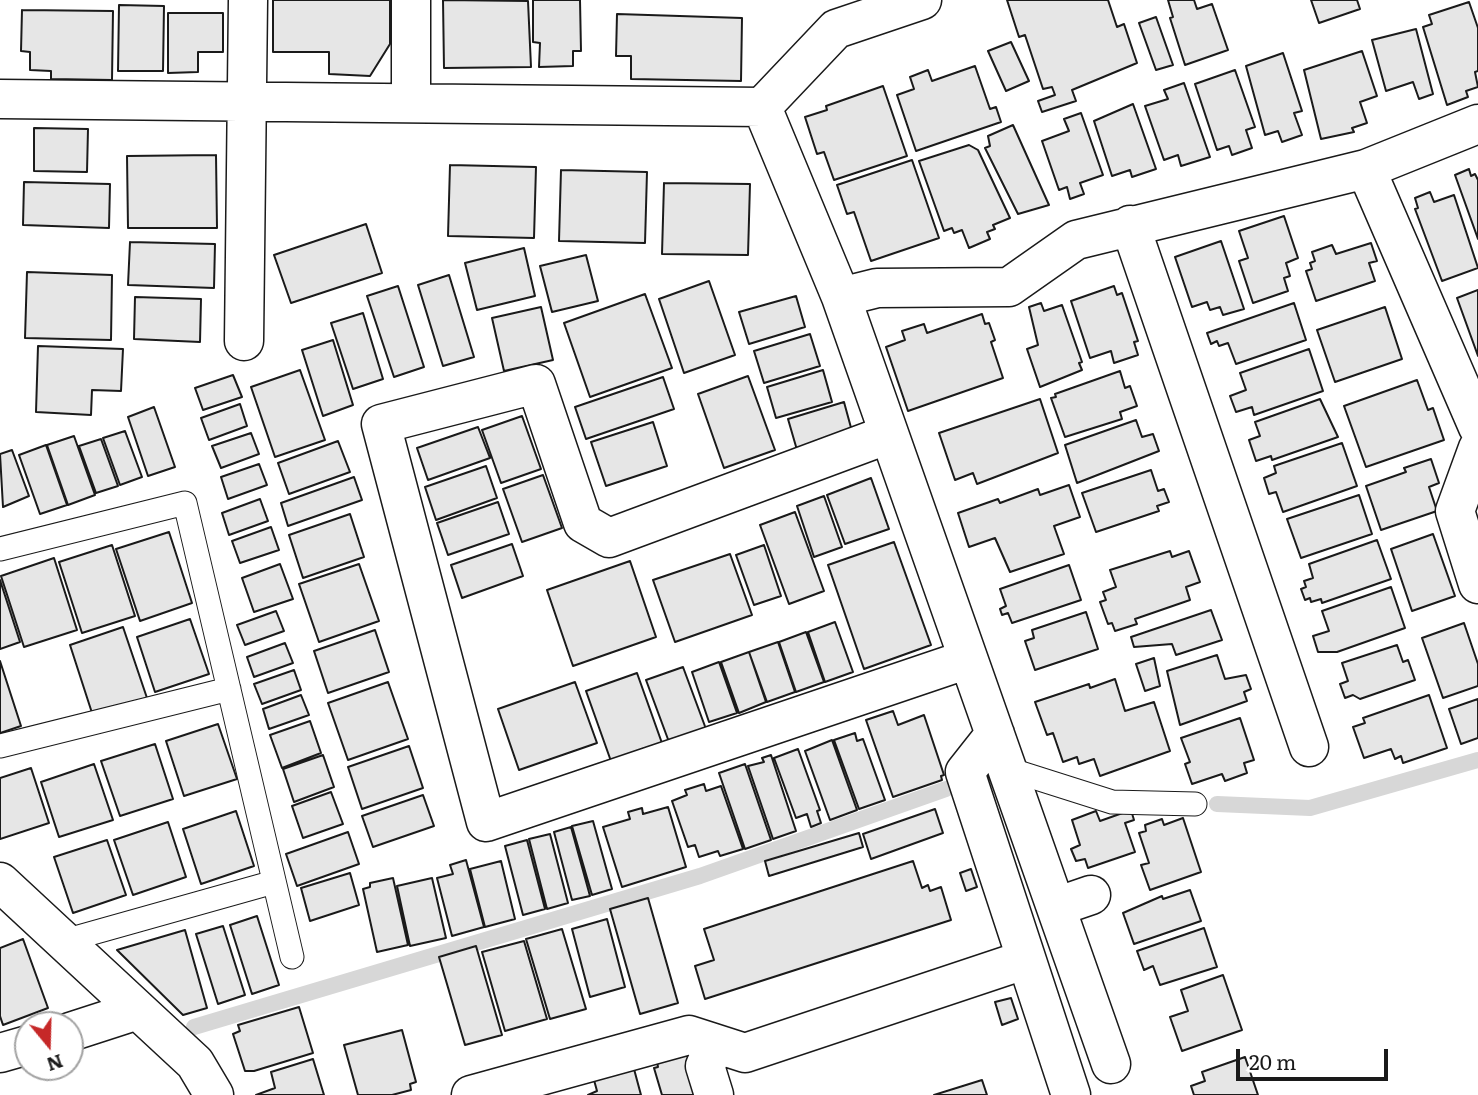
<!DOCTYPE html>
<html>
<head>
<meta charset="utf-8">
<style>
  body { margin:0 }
  #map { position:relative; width:1478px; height:1095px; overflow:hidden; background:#fff; font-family:Literata,serif }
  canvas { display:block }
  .north { position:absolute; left:14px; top:1011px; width:70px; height:70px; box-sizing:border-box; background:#fff; border:2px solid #a3a3a3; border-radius:50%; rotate:161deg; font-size:19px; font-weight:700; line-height:28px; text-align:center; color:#1a1a1a }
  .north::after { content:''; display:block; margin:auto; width:24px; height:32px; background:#c62828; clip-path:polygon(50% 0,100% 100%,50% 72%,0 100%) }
  .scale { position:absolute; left:1236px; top:1049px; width:152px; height:32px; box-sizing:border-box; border:4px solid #1a1a1a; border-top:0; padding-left:9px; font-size:21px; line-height:24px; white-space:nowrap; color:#1a1a1a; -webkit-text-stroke:5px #fff; paint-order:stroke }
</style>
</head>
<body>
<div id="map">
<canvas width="1478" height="1095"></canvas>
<div class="north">N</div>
<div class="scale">20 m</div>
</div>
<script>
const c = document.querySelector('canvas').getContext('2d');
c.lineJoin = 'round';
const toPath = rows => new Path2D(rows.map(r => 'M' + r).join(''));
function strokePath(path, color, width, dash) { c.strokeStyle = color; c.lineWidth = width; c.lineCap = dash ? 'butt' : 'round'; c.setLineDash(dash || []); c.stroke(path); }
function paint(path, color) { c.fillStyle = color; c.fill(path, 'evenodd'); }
strokePath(toPath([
  [1217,804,1310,808,1478,760],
  [194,1027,700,876,946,789]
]), '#d7d7d7', 16);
const building = toPath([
  [273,0,390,0,390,44,370,76,329,74,329,52,273,52,273,0],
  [443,0,528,1,531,67,444,68,443,0],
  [533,0,580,0,581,51,573,51,573,66,539,67,540,43,533,42,533,0],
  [1007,0,1108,0,1117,27,1124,24,1137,63,1072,90,1076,101,1042,112,1038,101,1055,95,1052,87,1043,89,1025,35,1019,37,1007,0],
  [1168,0,1194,0,1197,9,1212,4,1228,50,1185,65,1170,18,1173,17,1168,0],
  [1311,0,1357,0,1360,9,1319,23,1311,0],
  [1469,2,1478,28,1478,71,1475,72,1478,87,1466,91,1468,97,1447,105,1423,27,1432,24,1429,15,1469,2],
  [119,5,164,6,163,71,118,71,119,5],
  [22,10,113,11,112,80,51,79,51,71,30,70,30,52,21,51,22,10],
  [168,13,223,13,223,52,198,52,198,72,168,73,168,13],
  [617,14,742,18,741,81,631,79,631,56,616,56,617,14],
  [1156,17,1173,65,1156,70,1139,23,1156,17],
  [1416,29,1433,94,1419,99,1413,82,1386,91,1372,40,1416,29],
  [1011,42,1029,81,1006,91,988,51,1011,42],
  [1362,51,1377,96,1360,102,1367,123,1352,128,1354,132,1321,139,1304,70,1362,51],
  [1283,53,1302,111,1294,113,1302,135,1282,142,1278,131,1265,135,1246,66,1283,53],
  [975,66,990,109,996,107,1001,122,916,151,897,95,914,89,910,77,928,70,932,81,975,66],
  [1235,70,1255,127,1246,130,1252,148,1232,155,1229,146,1217,150,1195,84,1235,70],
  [1184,83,1210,157,1181,166,1178,155,1164,160,1145,106,1168,99,1164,90,1184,83],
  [883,86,907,156,834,180,824,152,817,154,805,117,827,110,826,106,883,86],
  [1133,104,1156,169,1132,177,1130,170,1112,176,1094,121,1133,104],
  [1081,113,1103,175,1080,183,1084,194,1070,199,1067,187,1059,190,1042,141,1069,131,1064,119,1081,113],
  [1013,125,1049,205,1018,214,985,148,990,146,988,136,1013,125],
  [34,128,88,129,87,172,34,171,34,128],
  [969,145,978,150,1010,218,993,225,995,229,987,232,990,239,969,248,962,230,954,233,952,228,944,231,919,161,969,145],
  [216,155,217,228,128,228,127,156,216,155],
  [912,160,939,238,871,261,854,212,847,214,837,185,912,160],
  [450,165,536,167,534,238,448,236,450,165],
  [1469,169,1471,176,1475,174,1478,180,1478,239,1455,175,1469,169],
  [561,170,647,172,645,243,559,241,561,170],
  [24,182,110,184,109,228,23,225,24,182],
  [664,183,750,184,748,255,662,254,664,183],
  [1430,192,1434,202,1454,195,1478,268,1442,281,1415,209,1418,208,1415,198,1430,192],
  [1284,216,1298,258,1286,263,1290,276,1284,278,1288,291,1253,303,1239,261,1248,258,1239,231,1284,216],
  [366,224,382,273,291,303,274,255,366,224],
  [1221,241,1244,309,1223,315,1220,307,1210,310,1207,302,1192,307,1175,257,1221,241],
  [130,242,215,244,214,288,128,285,130,242],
  [1371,243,1377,261,1369,263,1375,281,1316,301,1306,271,1312,269,1310,263,1315,261,1312,252,1332,245,1336,254,1371,243],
  [524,248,535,296,477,310,465,263,524,248],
  [586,255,598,301,552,312,540,266,586,255],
  [27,272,112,275,111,340,25,338,27,272],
  [449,275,474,357,443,366,418,285,449,275],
  [709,281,735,355,684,373,659,299,709,281],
  [398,286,424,367,394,377,367,296,398,286],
  [1114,286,1117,295,1122,293,1138,341,1134,342,1138,355,1114,363,1111,351,1090,358,1071,301,1114,286],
  [1478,290,1478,356,1457,298,1478,290],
  [645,294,672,368,590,397,564,323,645,294],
  [796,296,805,327,749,344,739,312,796,296],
  [135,297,201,299,200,342,134,339,135,297],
  [1041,303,1044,311,1062,305,1082,362,1079,363,1082,370,1040,387,1027,349,1038,345,1029,307,1041,303],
  [1294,303,1306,340,1236,364,1228,343,1219,346,1217,341,1211,344,1207,333,1294,303],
  [541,307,553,360,504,371,492,318,541,307],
  [1385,307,1402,359,1335,382,1317,330,1385,307],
  [363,313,383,379,353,389,331,323,363,313],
  [982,314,985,324,989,323,995,340,991,342,1003,378,908,411,886,347,905,340,902,331,924,324,927,333,982,314],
  [810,334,820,366,764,383,754,351,810,334],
  [333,340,353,405,323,416,302,350,333,340],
  [38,346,123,349,121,391,92,390,91,415,36,412,38,346],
  [1309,349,1323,391,1254,415,1252,407,1236,412,1230,396,1246,390,1240,373,1309,349],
  [300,370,325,440,275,457,251,387,300,370],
  [823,370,832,402,776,418,767,387,823,370],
  [1120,371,1125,388,1130,386,1137,406,1120,412,1122,419,1065,437,1051,398,1056,397,1055,394,1120,371],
  [233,375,242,397,203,410,195,388,233,375],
  [748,376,775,450,724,468,698,394,748,376],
  [663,377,674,409,586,439,575,407,663,377],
  [1417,380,1428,410,1433,408,1444,440,1366,467,1344,406,1417,380],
  [1040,399,1058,453,977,484,973,473,955,480,939,433,1040,399],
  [1320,399,1338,437,1272,460,1271,456,1256,461,1249,440,1260,436,1255,422,1320,399],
  [844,402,853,435,797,450,788,419,844,402],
  [240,404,247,426,209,440,201,418,240,404],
  [154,407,175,467,148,476,128,417,154,407],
  [522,416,541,469,501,483,482,430,522,416],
  [1136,420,1142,437,1153,434,1159,451,1077,483,1065,445,1136,420],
  [653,422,667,466,606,486,591,442,653,422],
  [478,427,490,458,428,480,417,448,478,427],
  [125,431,142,477,120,485,103,438,125,431],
  [251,433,259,454,221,468,212,446,251,433],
  [74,436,95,495,68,505,47,445,74,436],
  [101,439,118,486,96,493,79,446,101,439],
  [338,441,350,472,289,494,278,463,338,441],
  [1342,443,1357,486,1283,512,1276,492,1269,494,1264,478,1276,473,1274,466,1342,443],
  [46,445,67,505,40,514,19,455,46,445],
  [12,450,29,496,3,507,0,454,12,450],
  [1431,459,1439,483,1429,487,1437,511,1381,530,1366,486,1406,472,1404,468,1431,459],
  [259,464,267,485,228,499,221,477,259,464],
  [486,466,497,498,436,520,425,487,486,466],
  [1151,470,1158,491,1164,489,1169,502,1157,506,1159,511,1096,532,1082,493,1151,470],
  [543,475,562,528,522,542,503,489,543,475],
  [354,477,362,500,288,526,281,503,354,477],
  [871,478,889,529,845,544,827,495,871,478],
  [1069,485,1080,517,1054,526,1064,554,1010,572,995,538,969,547,958,513,998,499,1000,503,1038,489,1040,495,1069,485],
  [1359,495,1372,534,1301,558,1287,519,1359,495],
  [824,496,842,547,814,557,797,506,824,496],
  [260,499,268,521,229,535,222,513,260,499],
  [498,502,509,534,448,555,437,523,498,502],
  [795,512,824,591,789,604,760,525,795,512],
  [350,514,364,557,303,578,289,535,350,514],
  [271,527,279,550,240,563,232,541,271,527],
  [169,532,192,603,140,621,116,549,169,532],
  [1433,534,1455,596,1412,611,1391,549,1433,534],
  [1377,540,1391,579,1322,603,1321,599,1311,602,1310,598,1305,600,1301,589,1306,587,1304,581,1313,578,1309,564,1377,540],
  [894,542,931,645,864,669,828,565,894,542],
  [512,544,523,576,462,598,451,565,512,544],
  [112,545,135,616,82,633,59,562,112,545],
  [764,545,781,596,754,605,736,555,764,545],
  [1170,551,1172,557,1189,551,1200,582,1186,587,1190,600,1135,619,1137,624,1115,631,1112,623,1108,624,1100,602,1106,600,1103,592,1116,587,1110,570,1170,551],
  [730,554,752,615,675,642,653,580,730,554],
  [54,558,77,630,24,647,1,576,54,558],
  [630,561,656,637,573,666,547,590,630,561],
  [280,564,293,599,254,612,242,578,280,564],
  [359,564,379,621,319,642,299,584,359,564],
  [1069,565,1081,600,1012,623,1008,613,1002,615,1000,609,1006,606,1000,589,1069,565],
  [0,580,20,642,0,649,0,580],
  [1391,587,1405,628,1337,652,1318,652,1313,636,1329,631,1322,611,1391,587],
  [1211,610,1222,640,1176,655,1172,644,1134,647,1131,637,1211,610],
  [276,611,284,631,245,645,237,625,276,611],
  [1086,612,1098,649,1035,670,1025,641,1034,638,1032,630,1086,612],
  [190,619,209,674,155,692,137,637,190,619],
  [835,622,853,672,825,682,808,632,835,622],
  [1464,623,1478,664,1478,686,1443,698,1422,638,1464,623],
  [123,627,147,698,93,716,70,645,123,627],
  [375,630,389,672,328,693,314,651,375,630],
  [806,632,824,682,796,692,779,642,806,632],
  [778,642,795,692,767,702,749,652,778,642],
  [285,643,293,663,254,677,247,657,285,643],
  [1397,645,1403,662,1408,660,1415,680,1360,699,1353,695,1345,698,1340,684,1348,681,1342,663,1397,645],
  [749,652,766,702,739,713,721,662,749,652],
  [1217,655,1225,679,1246,675,1251,689,1244,692,1247,701,1180,725,1167,671,1217,655],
  [1154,658,1160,686,1145,691,1136,664,1154,658],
  [0,661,21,726,0,733,0,661],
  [719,662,737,713,709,722,692,672,719,662],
  [683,667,706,729,669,742,646,680,683,667],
  [294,670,301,690,262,704,254,684,294,670],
  [637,673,663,746,612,764,586,691,637,673],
  [1115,679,1125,711,1154,702,1170,751,1100,776,1094,759,1079,764,1077,757,1063,762,1053,733,1047,735,1035,702,1089,684,1090,688,1115,679],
  [388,682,408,739,348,760,328,703,388,682],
  [575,682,597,743,519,770,498,709,575,682],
  [301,695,309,715,269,729,263,709,301,695],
  [1429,695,1447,748,1403,763,1401,756,1395,759,1391,749,1364,758,1353,727,1365,723,1363,718,1429,695],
  [1478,699,1478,738,1461,744,1449,709,1478,699],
  [893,711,898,725,924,715,944,775,941,776,942,780,893,797,866,720,893,711],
  [1240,718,1254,760,1244,763,1247,773,1225,781,1222,774,1192,784,1185,764,1190,762,1181,738,1240,718],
  [310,721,321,753,282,768,270,735,310,721],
  [218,724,237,779,184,796,166,741,218,724],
  [855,733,857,741,863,739,885,800,859,809,834,740,855,733],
  [832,740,857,810,830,820,805,751,832,740],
  [155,744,173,799,120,816,101,761,155,744],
  [409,746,423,788,362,809,348,767,409,746],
  [798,749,820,810,817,811,821,823,811,827,807,814,796,818,774,758,798,749],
  [323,755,334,787,294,802,283,769,323,755],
  [771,755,796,831,773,839,748,766,764,762,762,758,771,755],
  [94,764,113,820,59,837,41,782,94,764],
  [745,764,771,840,745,849,719,773,745,764],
  [31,768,49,823,0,839,0,778,31,768],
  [704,784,706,791,721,786,743,849,720,856,718,851,699,857,695,845,688,847,672,801,687,795,685,790,704,784],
  [331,792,343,824,303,838,292,806,331,792],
  [423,795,434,826,373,847,362,816,423,795],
  [668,807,686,867,622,887,603,827,630,819,628,812,642,808,643,814,668,807],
  [935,809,943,833,871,859,863,834,935,809],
  [1131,810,1134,820,1125,823,1135,852,1088,868,1085,859,1076,861,1071,849,1080,845,1072,820,1096,811,1100,821,1131,810],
  [236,811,254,866,201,884,183,829,236,811],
  [1183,818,1201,872,1150,890,1141,865,1149,863,1139,833,1146,831,1145,825,1162,819,1164,825,1183,818],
  [593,821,612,889,592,895,572,826,593,821],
  [168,822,186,877,133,895,114,840,168,822],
  [571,827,590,896,572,900,554,832,571,827],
  [348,832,359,864,297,886,286,854,348,832],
  [859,833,863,847,769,876,765,861,859,833],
  [550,834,568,903,547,909,529,839,550,834],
  [107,840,126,895,73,913,54,857,107,840],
  [527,840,545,909,523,915,505,846,527,840],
  [466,860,484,927,452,936,437,878,453,874,450,865,466,860],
  [501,861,515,919,485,927,470,869,501,861],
  [913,861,922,888,928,885,930,891,941,887,951,920,705,999,695,966,714,960,704,929,913,861],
  [971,869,977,887,966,891,960,873,971,869],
  [350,873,359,905,310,921,301,888,350,873],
  [393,878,408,945,377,952,363,889,370,887,370,883,393,878],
  [432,878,446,938,410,946,397,886,432,878],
  [1190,890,1201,921,1134,944,1123,913,1162,896,1163,899,1190,890],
  [648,898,678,1003,640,1014,610,909,648,898],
  [257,916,279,985,252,994,230,925,257,916],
  [607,919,625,987,590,997,572,929,607,919],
  [223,926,245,995,218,1004,196,934,223,926],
  [1204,928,1217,967,1160,985,1153,966,1144,970,1137,951,1204,928],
  [562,929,586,1009,550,1019,526,939,562,929],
  [185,930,207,1008,183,1015,117,950,185,930],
  [23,939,48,1008,3,1025,0,1016,0,948,23,939],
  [524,941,547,1019,505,1031,482,952,524,941],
  [476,946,502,1035,465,1045,439,957,476,946],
  [1223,975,1242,1030,1182,1051,1170,1017,1188,1011,1181,990,1223,975],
  [1011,998,1018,1019,1002,1025,995,1002,1011,998],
  [299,1007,313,1053,254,1071,245,1071,233,1034,240,1031,238,1025,299,1007],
  [402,1030,416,1082,410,1084,411,1090,392,1095,358,1095,344,1045,402,1030],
  [690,1052,702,1095,662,1095,654,1068,658,1067,657,1062,690,1052],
  [1245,1057,1258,1095,1194,1095,1191,1086,1205,1081,1202,1072,1245,1057],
  [313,1059,324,1095,256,1095,275,1088,271,1072,313,1059],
  [634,1069,641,1095,588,1095,597,1091,594,1080,634,1069],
  [982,1080,987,1095,934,1095,982,1080]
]);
paint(building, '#e6e6e6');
strokePath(building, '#1a1a1a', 2);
const service = toPath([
  [0,549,185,503,292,957],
  [0,746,229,689],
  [1008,769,1112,802,1195,804],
  [64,941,274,882]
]);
const minor = toPath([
  [0,99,762,107,836,29,922,0],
  [411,103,411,0],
  [762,107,841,297,1111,1064],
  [1366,169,1478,427],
  [1130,225,1309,747],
  [841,297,877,288,1009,287,1076,240,1366,169,1478,124],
  [244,341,248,0],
  [889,434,609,538,583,523,536,384,381,424,486,822,968,659],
  [1478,448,1455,511,1478,584],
  [995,734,965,772,1071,1095],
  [0,882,195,1063,214,1095],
  [1056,907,1091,895],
  [70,1032,138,1010],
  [0,1053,28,1045],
  [471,1095,689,1035,745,1053,1024,960],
  [714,1095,705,1066,716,1044]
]);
strokePath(service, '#1a1a1a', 25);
strokePath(minor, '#1a1a1a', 41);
strokePath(service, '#fff', 23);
strokePath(minor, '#fff', 38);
</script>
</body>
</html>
